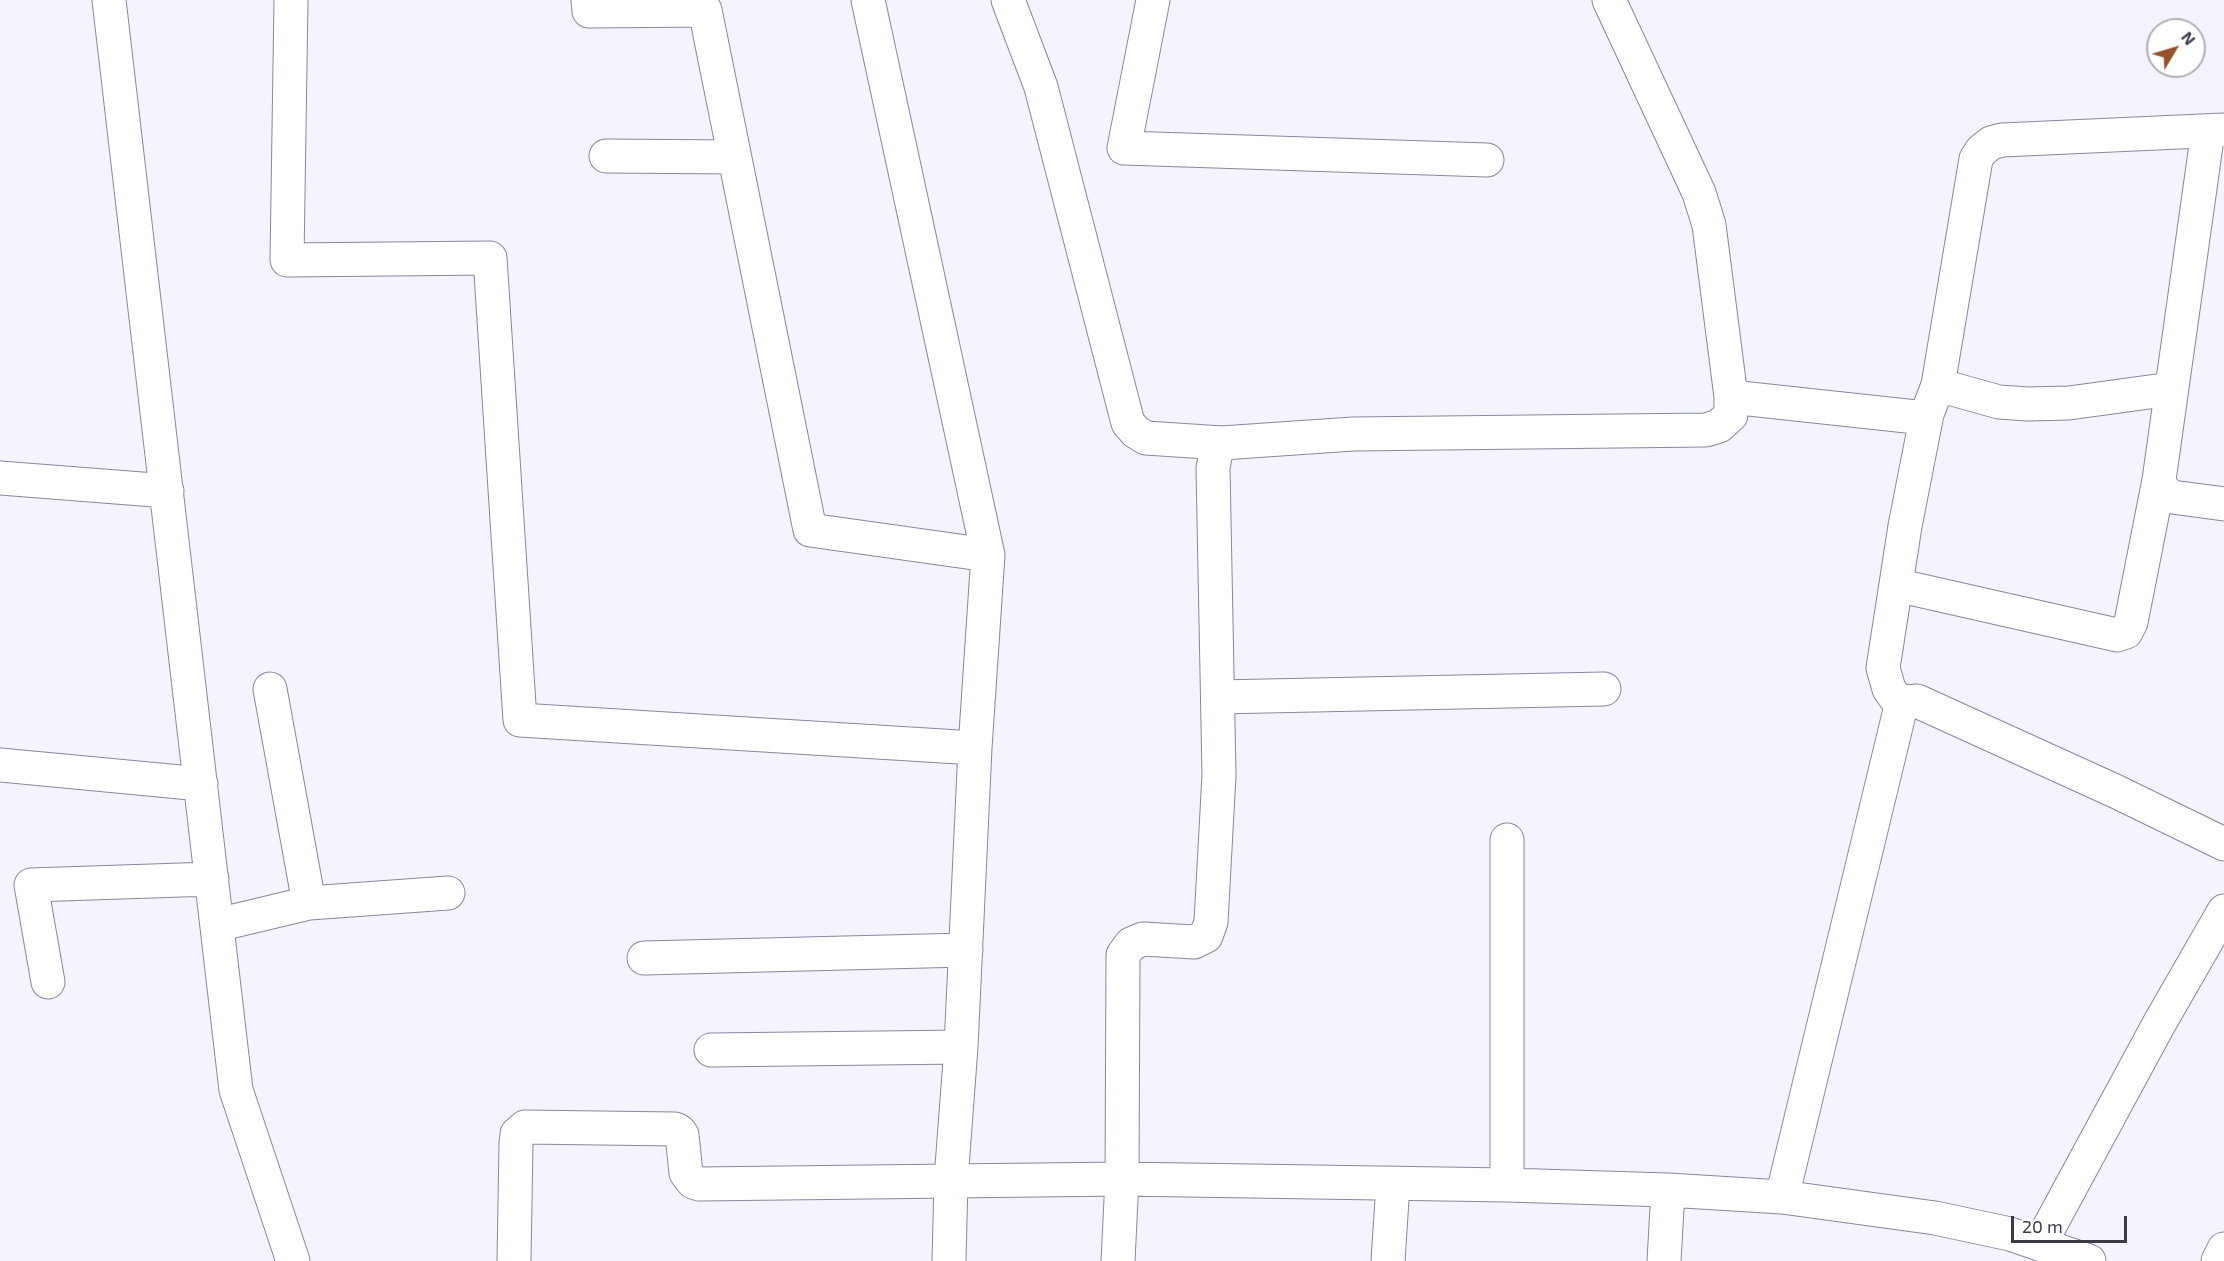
<!DOCTYPE html>
<html>
<head>
<meta charset="utf-8">
<style>
  body { margin:0 }
  #map { position:relative; width:2224px; height:1261px; overflow:hidden; background:#f3f4ff; font-family:"Exo 2",sans-serif }
  canvas { display:block }
  .north { position:absolute; left:2146px; top:18px; width:60px; height:60px; box-sizing:border-box; background:#fff; border:2px solid #b1b1b5; border-radius:50%; rotate:52deg; font-size:16px; font-weight:700; line-height:24px; text-align:center; color:#3b3b46 }
  .north::after { content:''; display:block; margin:auto; width:21px; height:27px; background:#975226; clip-path:polygon(50% 0,100% 100%,50% 72%,0 100%) }
  .scale { position:absolute; left:2011px; top:1216px; width:116px; height:27px; box-sizing:border-box; border:3px solid #3b3b46; border-top:0; padding-left:8px; font-size:18px; line-height:21px; white-space:nowrap; color:#3b3b46; -webkit-text-stroke:4px #fff; paint-order:stroke }
</style>
</head>
<body>
<div id="map">
<canvas width="2224" height="1261"></canvas>
<div class="north">N</div>
<div class="scale">20 m</div>
</div>
<script>
const c = document.querySelector('canvas').getContext('2d');
c.lineJoin = 'round';
const toPath = rows => new Path2D(rows.map(r => 'M' + r).join(''));
function strokePath(path, color, width, dash) { c.strokeStyle = color; c.lineWidth = width; c.lineCap = dash ? 'butt' : 'round'; c.setLineDash(dash || []); c.stroke(path); }
const minor = toPath([
  [109,0,236,1090,293,1261],
  [291,0,287,260,490,258,520,720,975,748],
  [588,0,589,11,705,10,810,530,988,555],
  [868,0,988,555,975,748,961,1047,951,1180,949,1261],
  [1008,0,1041,87,1128,423,1136,432,1146,438,1222,443],
  [1153,0,1124,148,1487,160],
  [2208,131,2159,480,2163,490,2172,497,2224,504],
  [606,156,734,157],
  [1938,385,1999,402,2028,404,2069,403,2171,389],
  [1731,397,1916,417,1927,414,1938,385,1976,159,1981,151,1991,143,2002,140,2224,130],
  [0,478,167,491],
  [1896,585,2117,635,2126,632,2131,622,2159,480],
  [270,689,309,903],
  [1218,697,1604,689],
  [1901,706,1889,689,1883,668,1905,526,1927,414],
  [0,765,201,784],
  [217,925,309,903,448,893],
  [644,958,966,950],
  [48,982,31,885,212,879],
  [711,1050,961,1047],
  [1507,1185,1507,840],
  [1782,1197,1901,706,1907,702,1917,701,2115,791,2224,844],
  [2040,1244,2159,1024,2224,911],
  [514,1261,516,1143,517,1134,525,1127,675,1129,679,1131,682,1135,686,1173,693,1182,699,1184,1122,1179,1507,1185,1668,1190,1782,1197,1935,1218,2010,1234,2089,1261],
  [1118,1261,1122,1179,1123,955,1131,944,1143,939,1194,942,1206,936,1211,922,1219,775,1213,468,1216,452,1222,443,1353,434,1706,430,1719,426,1731,415,1731,397,1709,225,1699,193,1609,0],
  [1388,1261,1393,1184],
  [1664,1261,1668,1190]
]);
const highway = toPath([
  [2218,1261,2224,1249]
]);
strokePath(minor, '#8787a1', 35);
strokePath(highway, '#8787a1', 35);
strokePath(minor, '#fff', 33);
strokePath(highway, '#fff', 33);
</script>
</body>
</html>
